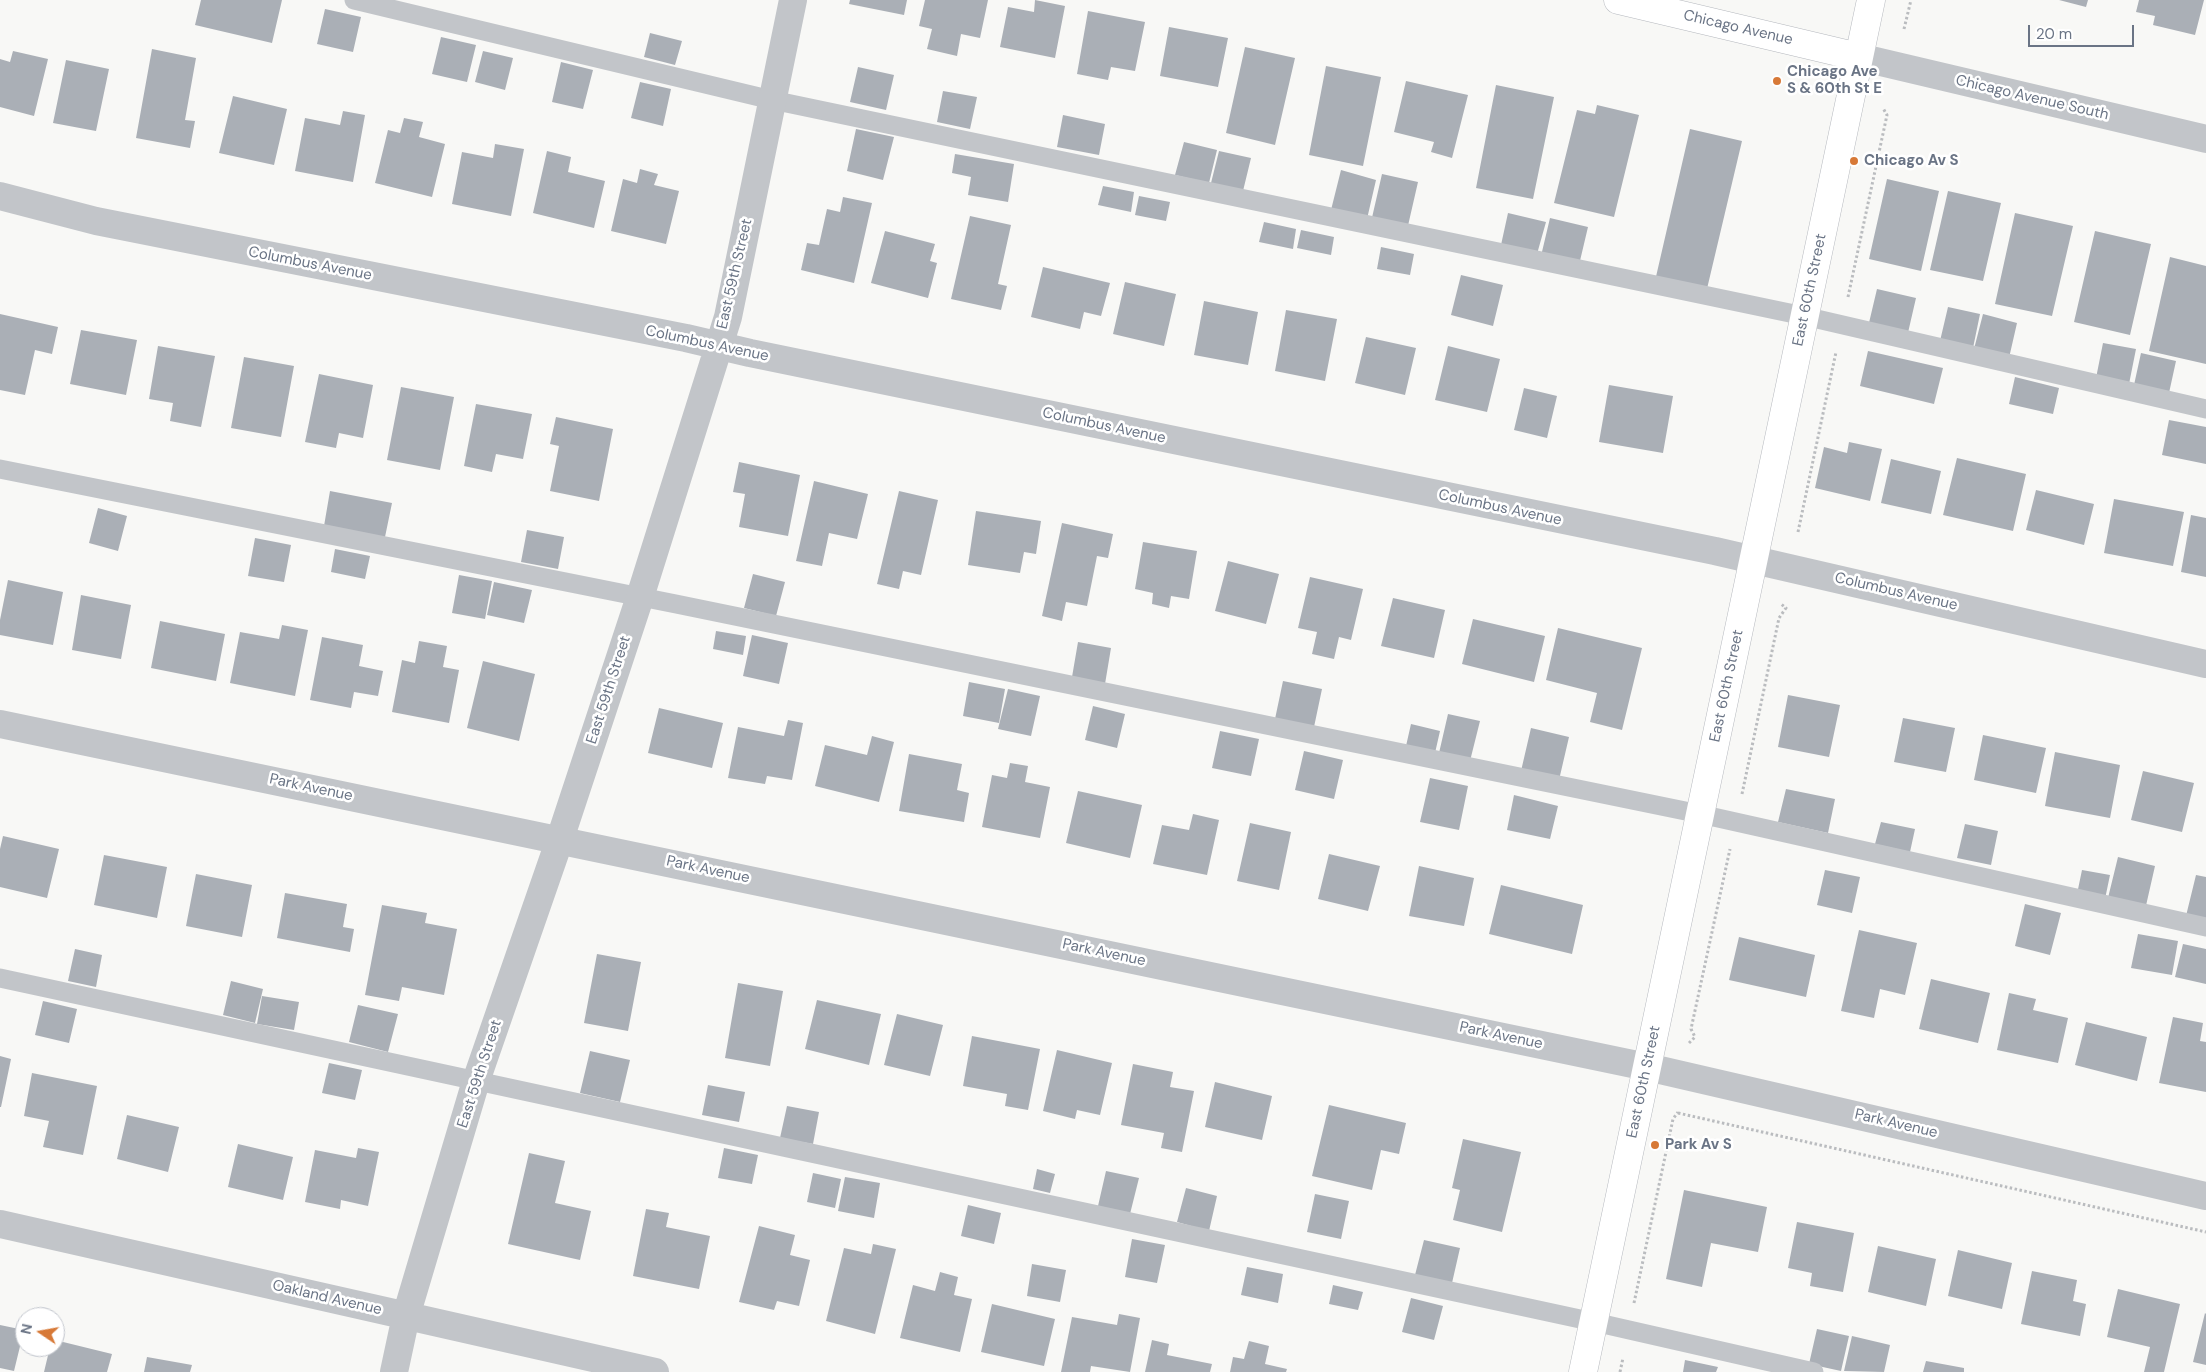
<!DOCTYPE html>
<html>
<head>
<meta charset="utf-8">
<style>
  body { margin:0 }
  #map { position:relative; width:2206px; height:1372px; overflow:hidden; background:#f8f8f6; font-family:"DM Sans",sans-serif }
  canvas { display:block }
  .north { position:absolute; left:15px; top:1307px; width:50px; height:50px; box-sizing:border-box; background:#fff; border:1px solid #c3c7ce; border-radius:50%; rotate:282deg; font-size:14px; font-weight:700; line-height:20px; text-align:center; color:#6a7485 }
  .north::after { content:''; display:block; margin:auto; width:18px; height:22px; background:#d77937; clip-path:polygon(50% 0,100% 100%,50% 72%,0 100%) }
  .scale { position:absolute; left:2028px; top:25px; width:106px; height:22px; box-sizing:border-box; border:2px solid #6a7485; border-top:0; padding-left:6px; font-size:15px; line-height:18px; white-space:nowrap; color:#6a7485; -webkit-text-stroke:4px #fff; paint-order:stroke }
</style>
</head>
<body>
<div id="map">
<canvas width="2206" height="1372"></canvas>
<div class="north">N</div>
<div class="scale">20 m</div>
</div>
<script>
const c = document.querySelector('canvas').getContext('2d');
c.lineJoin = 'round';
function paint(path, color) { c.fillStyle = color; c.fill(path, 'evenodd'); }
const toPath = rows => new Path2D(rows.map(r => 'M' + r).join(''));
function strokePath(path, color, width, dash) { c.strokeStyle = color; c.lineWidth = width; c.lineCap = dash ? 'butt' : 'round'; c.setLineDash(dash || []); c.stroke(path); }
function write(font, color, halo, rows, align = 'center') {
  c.font = font + ' "DM Sans",sans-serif'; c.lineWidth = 5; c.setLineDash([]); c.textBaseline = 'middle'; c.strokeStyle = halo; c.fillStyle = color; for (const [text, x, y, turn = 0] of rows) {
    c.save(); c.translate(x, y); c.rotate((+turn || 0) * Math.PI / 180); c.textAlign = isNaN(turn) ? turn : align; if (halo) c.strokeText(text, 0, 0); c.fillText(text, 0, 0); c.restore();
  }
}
paint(toPath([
  [201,0,282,0,272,43,195,25],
  [850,0,907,0,904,15,849,4],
  [925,0,988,0,980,38,961,34,957,56,927,49,932,29,919,26],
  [1035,0,1065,6,1055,58,1000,47,1008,7,1034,12],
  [2059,0,2088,0,2086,7],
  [2139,0,2204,0,2195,35,2153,25,2155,16,2136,12],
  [325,9,361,17,353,52,317,44],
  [1088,11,1145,22,1135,71,1111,67,1108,80,1077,74],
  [1169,27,1228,38,1218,87,1160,76],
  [650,33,682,41,675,65,644,57],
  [441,37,476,45,467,82,432,74],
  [1245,47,1295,58,1275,145,1226,133],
  [152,49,196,58,185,120,195,121,190,148,136,138],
  [13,51,48,59,34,116,0,107,0,59,10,62],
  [483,51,513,58,505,90,475,82],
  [66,60,109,69,96,131,53,123],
  [561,62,593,70,583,109,552,102],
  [1326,66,1381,77,1363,166,1309,155],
  [858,67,894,75,886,110,850,102],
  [1406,81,1468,95,1452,158,1431,152,1434,142,1394,132],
  [640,82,671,89,663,126,631,118],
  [1496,85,1554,97,1533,199,1476,188],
  [943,91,977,97,970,129,937,122],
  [233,96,287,109,274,165,219,153],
  [1597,105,1639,115,1614,217,1554,203,1577,110,1595,114],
  [343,111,365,115,353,182,295,171,305,118,340,125],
  [1063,115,1105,124,1099,155,1057,147],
  [404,118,423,122,419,137,445,144,432,197,375,183,388,130,400,133],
  [856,129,894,137,883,180,847,171],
  [1690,129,1742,141,1706,293,1655,281],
  [1184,142,1217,150,1209,183,1175,175],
  [495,144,524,149,511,216,452,204,462,152,493,158],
  [547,151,571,157,568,172,605,181,594,228,533,213],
  [1219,151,1251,158,1243,191,1211,183],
  [955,154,1014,164,1008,202,968,195,971,177,952,173],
  [640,169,658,174,654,185,679,191,666,244,611,231,623,179,637,183],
  [1341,170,1376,180,1367,219,1331,210],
  [1382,174,1418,182,1407,230,1371,222],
  [1887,179,1939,191,1921,271,1869,259],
  [1103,186,1134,192,1131,212,1098,205],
  [1948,191,2001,203,1983,281,1930,270],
  [1139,196,1170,202,1166,221,1135,215],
  [843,197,872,203,854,283,801,270,807,243,819,245,827,209,840,212],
  [1508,213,1546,222,1537,254,1501,245],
  [2015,213,2073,226,2052,316,1995,304],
  [970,216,1011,225,998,284,1007,286,1001,310,951,299],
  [1550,218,1588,227,1579,265,1541,256],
  [1264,222,1296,229,1293,249,1259,242],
  [1301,230,1334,237,1331,255,1297,248],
  [885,231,935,244,930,261,937,263,928,298,871,283],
  [2095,231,2151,244,2130,335,2074,322],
  [1381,247,1414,254,1410,275,1377,269],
  [2170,257,2206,266,2206,364,2149,351],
  [1043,267,1110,283,1101,316,1084,312,1080,329,1031,317],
  [1461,275,1503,285,1493,326,1451,315],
  [1125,282,1176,294,1164,346,1113,334],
  [1877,289,1916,298,1907,337,1868,327],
  [1204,301,1258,312,1248,365,1194,355],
  [1948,307,1980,314,1973,348,1940,341],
  [1286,310,1337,319,1325,381,1275,371],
  [0,314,58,327,52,354,35,350,25,395,0,390],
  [1983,314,2017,323,2009,358,1974,349],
  [81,330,137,340,126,395,70,384],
  [1366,337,1416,348,1405,395,1355,383],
  [2103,343,2136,349,2129,384,2096,378],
  [158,346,215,356,201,427,170,421,173,403,149,399],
  [1448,346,1500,359,1487,412,1435,400],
  [1868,351,1943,368,1934,404,1860,386],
  [2141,353,2176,361,2169,393,2134,385],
  [244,357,294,366,281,437,231,428],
  [319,374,373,385,363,438,339,433,336,448,305,442],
  [2015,377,2059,388,2053,414,2009,404],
  [1609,385,1673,396,1663,453,1599,442],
  [401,387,454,397,440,470,387,460],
  [1524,388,1557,396,1547,438,1514,430],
  [476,404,532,414,523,459,496,454,492,472,464,466],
  [556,417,613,429,599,501,550,491,559,446,550,444],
  [2169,420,2206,427,2206,464,2162,455],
  [1849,442,1882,449,1870,501,1815,488,1824,447,1847,453],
  [1957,458,2026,474,2013,531,1943,515],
  [1891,459,1941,471,1931,514,1881,503],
  [739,462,800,475,788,536,739,527,745,494,733,492],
  [814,481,868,494,857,539,829,533,822,566,796,561],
  [2036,490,2094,504,2084,545,2026,530],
  [330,491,392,503,385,537,324,526],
  [899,491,938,500,921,575,903,571,899,589,877,584],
  [2114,499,2184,512,2173,566,2104,553],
  [98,508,127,516,118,551,89,543],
  [976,511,1041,521,1036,554,1024,552,1020,573,968,565],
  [2191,515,2206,518,2206,577,2181,572],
  [1062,523,1113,534,1108,558,1097,556,1087,606,1066,602,1062,621,1042,616],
  [527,530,564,537,558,569,521,562],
  [255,538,291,545,284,582,248,576],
  [1143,542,1197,551,1189,599,1171,596,1169,608,1152,604,1153,593,1135,589],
  [335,549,370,556,365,579,331,572],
  [1228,561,1279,574,1266,624,1215,611],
  [753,574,785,582,776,616,744,608],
  [459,575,492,581,485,619,452,613],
  [1310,577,1363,589,1351,640,1339,637,1334,659,1312,654,1317,632,1298,628],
  [8,580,63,592,53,645,0,635,0,620],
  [494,582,532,590,524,623,487,615],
  [81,595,131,605,121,659,72,650],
  [1393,598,1445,610,1434,658,1381,646],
  [1473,619,1545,636,1534,682,1462,664],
  [160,621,225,634,216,681,151,668],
  [282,625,308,630,295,696,230,683,240,632,279,639],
  [1558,628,1642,648,1622,730,1590,722,1597,693,1546,680],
  [716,631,746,636,743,655,713,649],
  [752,635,788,643,779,684,743,676],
  [322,637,363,645,359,666,383,671,378,696,354,692,351,708,310,700],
  [419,641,447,646,443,667,459,670,449,723,392,712,402,660,415,663],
  [1078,642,1111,648,1105,684,1072,677],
  [483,661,535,674,519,741,467,728],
  [1283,681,1322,689,1314,727,1275,719],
  [969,682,1005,689,999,723,963,716],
  [1008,689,1040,696,1031,736,998,729],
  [1788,695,1840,705,1829,757,1778,747],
  [1093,706,1125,714,1117,748,1085,740],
  [659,708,723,723,712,768,648,753],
  [1448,714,1480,721,1470,761,1439,753],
  [1903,718,1955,728,1946,772,1894,762],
  [788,720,803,723,792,780,767,776,765,784,728,778,738,727,784,736],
  [1411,724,1440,731,1435,753,1406,746],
  [1531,728,1569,737,1559,780,1521,771],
  [1220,731,1259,739,1251,776,1212,768],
  [1983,735,2046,748,2036,793,1974,780],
  [872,736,894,742,879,802,815,786,825,745,867,755],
  [1304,751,1343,760,1334,799,1295,790],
  [2055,752,2120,765,2110,818,2045,806],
  [909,754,962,764,957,790,969,793,964,822,899,811],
  [1010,763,1028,766,1025,782,1050,787,1040,838,982,827,992,775,1007,778],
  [2143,771,2194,783,2182,832,2131,820],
  [1430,778,1468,786,1459,830,1420,822],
  [1786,789,1835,799,1828,833,1778,822],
  [1078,791,1142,805,1130,858,1066,843],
  [1514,795,1558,806,1550,839,1507,830],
  [1193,814,1219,820,1207,875,1153,864,1162,825,1189,830],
  [1881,822,1915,829,1910,852,1875,844],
  [1250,823,1291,832,1279,890,1237,881],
  [1965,824,1998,831,1991,865,1957,858],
  [3,836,59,849,47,898,0,887,0,849],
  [1329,854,1380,866,1368,911,1318,899],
  [104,855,167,867,157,918,94,905],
  [2118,857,2155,866,2145,910,2107,902],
  [1419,866,1474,878,1464,926,1409,916],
  [1825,870,1860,877,1852,913,1817,905],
  [2082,870,2110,875,2105,899,2077,894],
  [196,874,252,885,242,937,186,926],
  [2196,875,2206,877,2206,924,2185,920],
  [1501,885,1583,905,1572,954,1489,934],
  [285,893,347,904,343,927,354,929,350,952,277,938],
  [2025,904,2061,913,2050,955,2015,946],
  [382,905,427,913,425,923,457,929,444,995,402,987,399,1001,365,995],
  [1859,930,1917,943,1905,995,1880,989,1874,1018,1841,1011],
  [2138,934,2178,941,2172,975,2131,968],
  [1739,937,1815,955,1806,997,1729,980],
  [2183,944,2206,949,2206,984,2175,977],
  [75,949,102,955,96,987,68,981],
  [597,954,641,962,628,1031,584,1023],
  [1931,979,1990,993,1978,1043,1919,1029],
  [231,981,263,989,255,1023,223,1015],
  [738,983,783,991,770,1066,725,1058],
  [2009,993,2036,999,2033,1010,2068,1018,2058,1063,1997,1050],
  [262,996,299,1002,294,1030,257,1024],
  [817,1000,881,1014,869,1065,805,1049],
  [43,1001,77,1009,69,1043,35,1035],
  [358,1005,398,1014,388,1052,349,1042],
  [897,1014,943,1025,930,1076,884,1065],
  [2173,1017,2203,1023,2200,1041,2206,1042,2206,1092,2159,1083],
  [2086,1022,2147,1037,2137,1081,2075,1065],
  [972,1036,1040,1049,1028,1110,1005,1106,1007,1094,963,1086],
  [1057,1050,1112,1063,1100,1115,1077,1110,1075,1119,1043,1111],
  [590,1051,630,1060,620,1102,580,1093],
  [0,1056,11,1059,1,1107,0,1107],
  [329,1063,362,1070,355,1100,322,1093],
  [1133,1064,1173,1072,1170,1087,1194,1091,1182,1152,1161,1148,1164,1133,1121,1125],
  [32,1073,97,1086,83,1155,43,1147,49,1121,24,1116],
  [1215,1082,1272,1096,1262,1140,1205,1127],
  [708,1085,745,1092,739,1122,702,1115],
  [1329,1105,1406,1123,1399,1154,1381,1150,1372,1190,1312,1176],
  [787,1106,819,1112,813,1144,780,1138],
  [127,1115,179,1127,168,1172,117,1159],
  [1463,1139,1521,1152,1502,1232,1453,1220,1460,1190,1452,1188],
  [238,1144,293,1157,283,1200,228,1187],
  [358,1148,379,1152,368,1206,341,1200,340,1209,305,1202,315,1150,356,1158],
  [724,1148,758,1155,752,1184,718,1178],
  [529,1153,565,1161,555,1203,591,1211,580,1260,508,1244],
  [1037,1169,1055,1174,1050,1193,1033,1189],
  [1106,1171,1139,1178,1130,1214,1098,1206],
  [813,1173,841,1179,835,1208,807,1202],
  [845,1177,880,1183,874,1218,838,1211],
  [1186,1188,1217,1196,1209,1231,1177,1222],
  [1684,1190,1767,1207,1758,1252,1711,1243,1702,1287,1666,1279],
  [1315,1194,1349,1201,1341,1239,1307,1232],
  [968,1205,1001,1213,994,1244,961,1236],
  [646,1209,669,1213,666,1227,710,1236,699,1289,633,1276],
  [1797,1222,1854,1233,1843,1292,1810,1286,1812,1273,1788,1268],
  [759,1226,795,1235,790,1255,810,1260,799,1306,777,1301,774,1310,739,1302],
  [1132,1239,1165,1245,1157,1283,1125,1277],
  [1424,1240,1460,1248,1452,1283,1415,1275],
  [873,1244,896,1249,875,1334,826,1321,844,1248,871,1254],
  [1878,1246,1936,1259,1926,1306,1868,1292],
  [1958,1250,2012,1263,2002,1309,1948,1296],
  [1032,1264,1066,1270,1060,1302,1027,1296],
  [1247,1267,1283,1274,1278,1303,1241,1295],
  [2032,1271,2077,1280,2073,1301,2086,1304,2080,1336,2021,1324],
  [940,1272,958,1277,954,1295,972,1299,960,1352,900,1338,913,1285,935,1291],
  [1333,1285,1363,1292,1358,1310,1329,1304],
  [2118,1289,2180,1304,2164,1372,2144,1372,2150,1347,2107,1337],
  [1411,1298,1443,1306,1434,1340,1402,1332],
  [992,1304,1055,1319,1044,1366,981,1352],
  [2205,1313,2206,1314,2206,1365,2193,1362],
  [1119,1314,1140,1318,1130,1372,1091,1366,1090,1372,1061,1372,1072,1317,1117,1325],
  [0,1325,24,1330,14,1371,0,1368],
  [1817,1329,1849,1336,1841,1371,1809,1364],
  [1852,1336,1890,1345,1884,1372,1844,1371],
  [55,1340,112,1354,107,1372,44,1372,50,1347,55,1347],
  [1152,1340,1169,1344,1167,1355,1212,1364,1210,1372,1145,1372],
  [1249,1341,1269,1346,1265,1364,1287,1369,1286,1372,1230,1372,1233,1357,1244,1359],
  [147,1357,192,1365,190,1372,144,1372],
  [1685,1360,1718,1367,1716,1372,1683,1372],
  [1926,1361,1964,1368,1964,1372,1923,1372]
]), '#aaafb6');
const secondary = toPath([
  [1618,0,1859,57],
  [1583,1372,1871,0]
]);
strokePath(secondary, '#b5b8be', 29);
strokePath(toPath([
  [1904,29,1911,0],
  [1848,297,1887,115,1883,108],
  [1798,532,1836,352],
  [1742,794,1779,618,1786,608,1781,604],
  [1689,1043,1695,1037,1691,1029,1730,849],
  [1678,1113,2206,1232],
  [1634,1303,1673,1119,1678,1112],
  [1620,1372,1623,1358]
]), '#babcbf', 3, [2.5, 2.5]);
strokePath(toPath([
  [354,0,772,100,1804,316,2206,409],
  [0,469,676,604,1700,814,2206,927],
  [0,978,1594,1322,1814,1372]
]), '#c2c5c9', 19);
strokePath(toPath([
  [1859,57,2206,139],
  [0,196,96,221,686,338,750,353,1715,551,2206,664],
  [0,724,1647,1067,2206,1196],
  [0,1224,655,1372],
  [394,1372,406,1316,476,1081,560,839,640,597,728,317,793,0]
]), '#c2c5c9', 28);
strokePath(secondary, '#fff', 28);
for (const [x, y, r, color] of [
  [1777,81,5,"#d77937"],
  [1854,161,5,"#d77937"],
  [1655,1145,5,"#d77937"]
]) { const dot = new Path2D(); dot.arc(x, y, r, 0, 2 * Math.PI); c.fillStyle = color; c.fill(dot); strokePath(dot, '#fff', 2); }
write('15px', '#6a7485', '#fff', [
  ["Chicago Avenue",1738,28,13],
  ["Chicago Avenue South",2032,98,13],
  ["Columbus Avenue",310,264,11],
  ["East 59th Street",735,274,-77],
  ["East 60th Street",1810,290,-78],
  ["Columbus Avenue",707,344,12],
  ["Columbus Avenue",1104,426,12],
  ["Columbus Avenue",1500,508,12],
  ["Columbus Avenue",1896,592,13],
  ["East 60th Street",1727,686,-78],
  ["East 59th Street",609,690,-72],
  ["Park Avenue",311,788,12],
  ["Park Avenue",708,870,12],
  ["Park Avenue",1104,953,12],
  ["Park Avenue",1501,1036,12],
  ["East 59th Street",480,1074,-72],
  ["East 60th Street",1644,1082,-78],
  ["Park Avenue",1896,1124,13],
  ["Oakland Avenue",327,1298,13]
]);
write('bold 15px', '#6a7485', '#fff', [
  ["Chicago Ave",1787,72],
  ["S & 60th St E",1787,89],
  ["Chicago Av S",1864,161],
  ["Park Av S",1665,1145]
], 'left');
</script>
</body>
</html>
